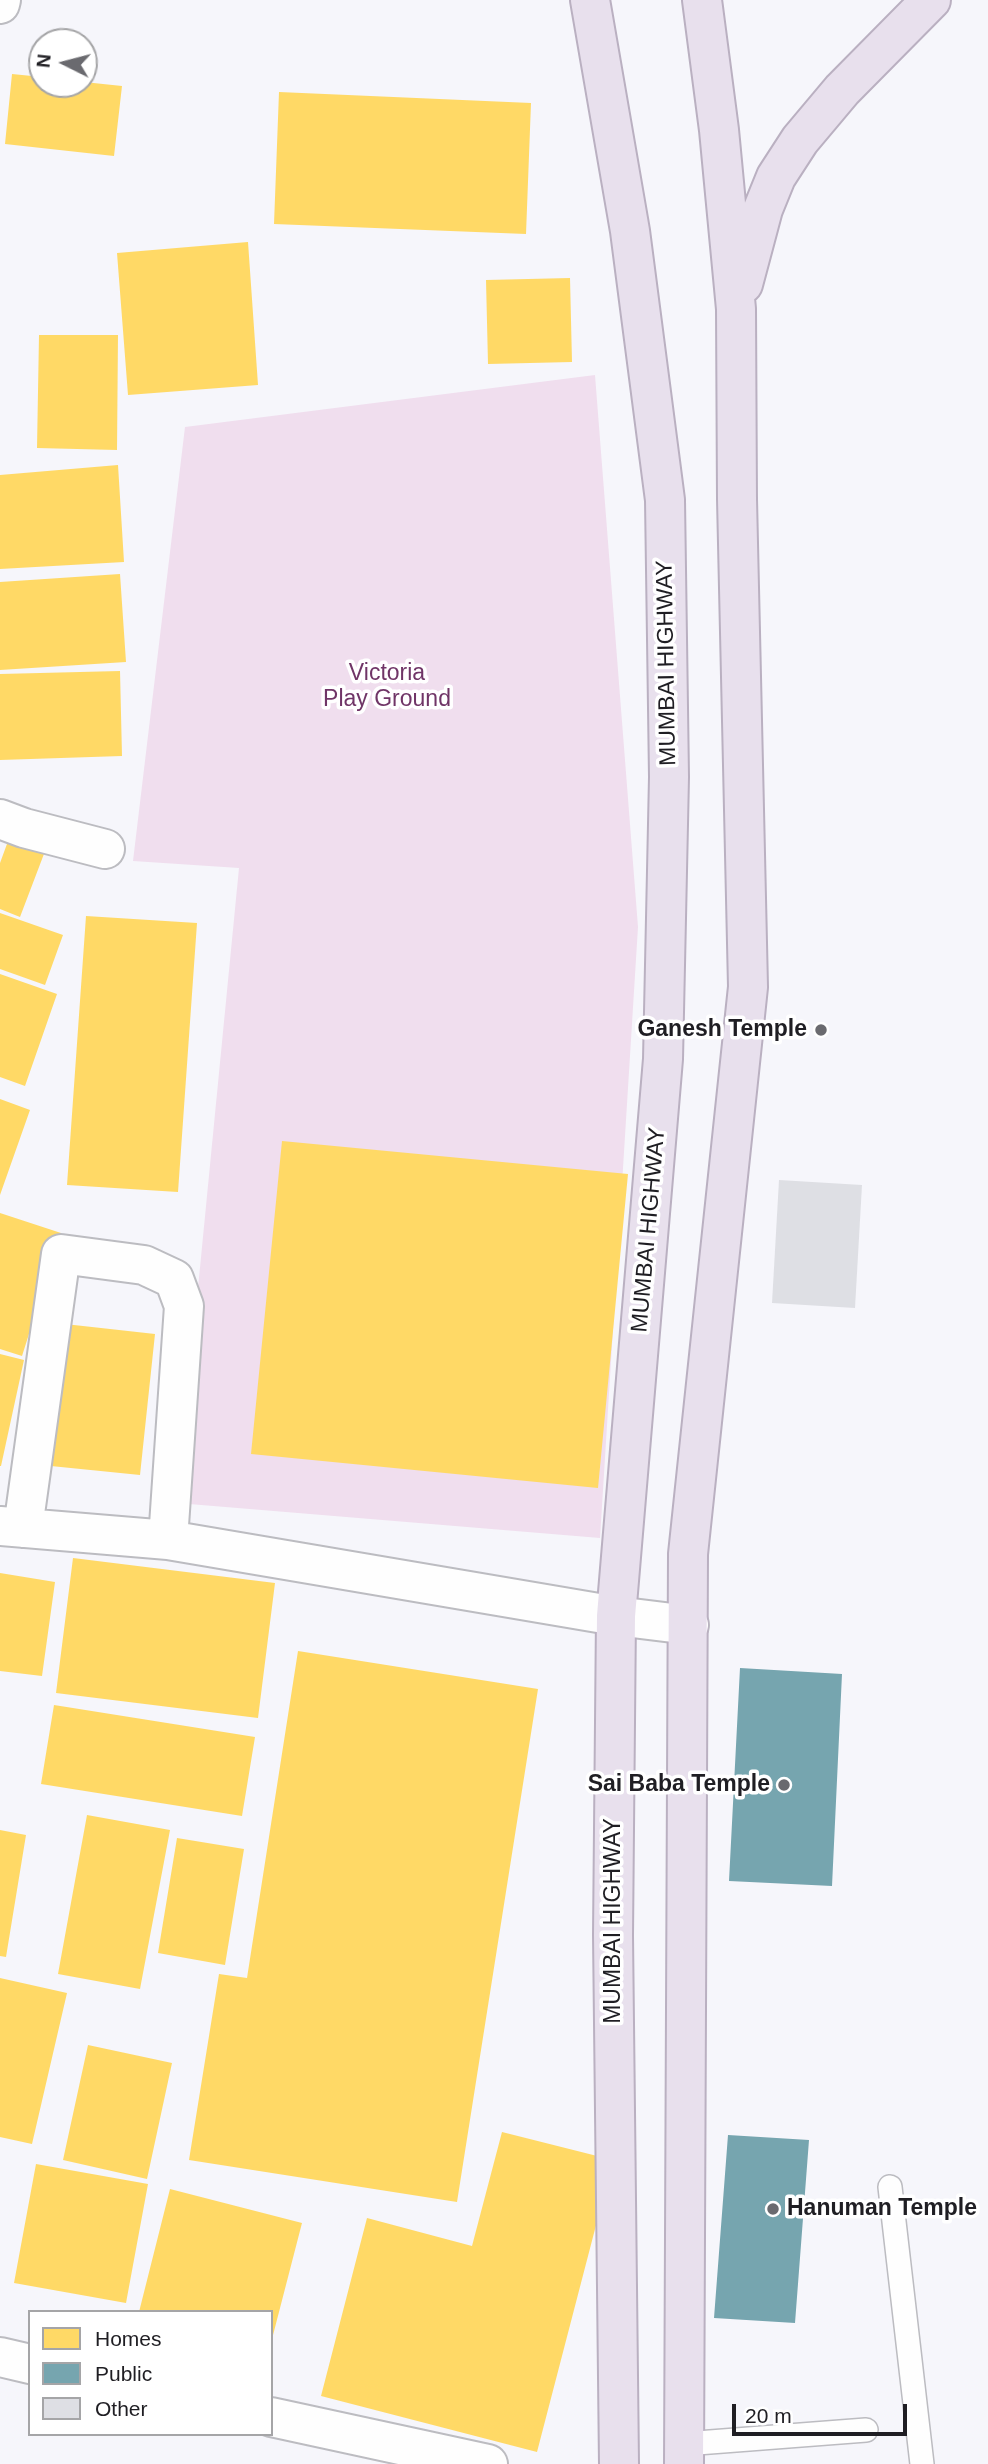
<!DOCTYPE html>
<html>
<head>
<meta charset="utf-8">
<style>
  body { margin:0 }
  #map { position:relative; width:988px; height:2464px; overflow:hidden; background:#f6f6fb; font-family:Helvetica,sans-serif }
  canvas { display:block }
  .legend { position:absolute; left:28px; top:2310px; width:245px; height:126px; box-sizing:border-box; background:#fff; border:2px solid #a5a5a7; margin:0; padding:9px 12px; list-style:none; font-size:21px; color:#1f1e23 }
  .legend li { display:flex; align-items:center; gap:14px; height:35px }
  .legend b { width:35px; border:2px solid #a5a5a7 }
  .north { position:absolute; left:28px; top:28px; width:70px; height:70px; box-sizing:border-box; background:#fff; border:2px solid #a5a5a7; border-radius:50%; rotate:276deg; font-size:19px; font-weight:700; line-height:28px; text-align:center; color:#1f1e23 }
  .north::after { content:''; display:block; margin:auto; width:24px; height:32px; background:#6a6a6f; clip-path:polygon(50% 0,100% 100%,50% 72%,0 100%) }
  .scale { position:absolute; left:732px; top:2404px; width:175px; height:32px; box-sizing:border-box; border:4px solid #1f1e23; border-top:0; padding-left:9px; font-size:21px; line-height:24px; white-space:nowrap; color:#1f1e23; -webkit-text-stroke:5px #fff; paint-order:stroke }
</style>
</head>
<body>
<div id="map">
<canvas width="988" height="2464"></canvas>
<ul class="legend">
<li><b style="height:19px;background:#ffd966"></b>Homes</li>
<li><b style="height:19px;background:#76a5af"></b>Public</li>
<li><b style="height:19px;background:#dedfe4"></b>Other</li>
</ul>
<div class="north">N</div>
<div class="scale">20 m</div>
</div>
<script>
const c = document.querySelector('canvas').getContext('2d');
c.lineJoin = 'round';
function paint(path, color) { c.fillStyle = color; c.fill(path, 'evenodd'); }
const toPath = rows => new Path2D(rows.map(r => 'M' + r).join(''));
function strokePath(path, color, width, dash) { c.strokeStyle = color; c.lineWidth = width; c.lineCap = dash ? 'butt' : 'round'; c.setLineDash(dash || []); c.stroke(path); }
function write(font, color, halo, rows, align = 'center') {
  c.font = font + ' Helvetica,sans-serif'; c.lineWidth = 7; c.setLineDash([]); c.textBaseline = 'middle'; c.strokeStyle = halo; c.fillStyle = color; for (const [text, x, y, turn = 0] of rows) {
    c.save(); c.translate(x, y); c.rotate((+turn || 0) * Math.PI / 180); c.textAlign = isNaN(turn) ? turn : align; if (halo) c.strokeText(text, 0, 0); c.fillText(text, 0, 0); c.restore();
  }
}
paint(toPath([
  [595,375,638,927,600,1538,177,1503,239,868,133,861,185,427]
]), '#f0deee');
paint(toPath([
  [12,74,42,77,42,84,84,82,122,86,114,156,5,144],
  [279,92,531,103,526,234,274,224],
  [248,242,258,385,128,395,117,253],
  [570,278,572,362,488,364,486,280],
  [39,335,118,335,117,450,37,448],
  [118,465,124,562,0,569,0,475],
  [120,574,126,662,0,670,0,582],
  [120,671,122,756,0,760,0,674],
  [11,833,47,846,20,917,0,909,0,863],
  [0,913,63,935,45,985,0,969],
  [86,916,197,923,178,1192,67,1185],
  [0,974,57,994,25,1086,0,1077],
  [0,1099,30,1110,0,1195],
  [282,1141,628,1174,598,1488,251,1454],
  [0,1213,61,1233,22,1356,0,1349],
  [56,1323,155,1334,140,1475,41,1465],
  [0,1354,24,1360,1,1466,0,1466],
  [73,1558,275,1583,258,1718,56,1693],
  [0,1573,55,1582,42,1676,0,1671],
  [298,1651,538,1689,457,2202,189,2160,219,1974,247,1978],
  [54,1705,255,1737,242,1816,41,1784],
  [87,1815,170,1830,140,1989,58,1974],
  [0,1830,26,1835,6,1957,0,1956],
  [177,1838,244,1849,225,1965,158,1953],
  [0,1978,67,1993,32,2144,0,2137],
  [88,2045,172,2063,147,2179,63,2160],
  [502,2132,613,2160,537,2452,321,2396,367,2218,472,2246],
  [36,2164,148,2184,126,2303,14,2283],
  [170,2189,302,2223,272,2339,271,2312,139,2312]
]), '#ffd966');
paint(toPath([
  [740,1668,842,1674,832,1886,729,1881],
  [728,2135,809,2140,795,2323,714,2318]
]), '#76a5af');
paint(toPath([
  [779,1180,862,1185,855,1308,772,1303]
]), '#dedfe4');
const lane = toPath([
  [890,2187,922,2464],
  [684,2444,866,2430]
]);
const street = toPath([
  [0,4,1,0],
  [0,819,24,828,105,849],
  [0,1526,168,1540,616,1616,689,1625],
  [23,1528,61,1254,144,1265,174,1279,184,1306,168,1540],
  [0,2357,30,2364],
  [271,2417,488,2464]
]);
const highway = toPath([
  [590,0,630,231,665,500,669,777,663,1059,616,1616,613,1935,619,2464],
  [743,284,763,209,776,177,800,140,842,90,931,0],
  [684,2464,688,1554,748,987,737,499,736,309,719,130,702,0]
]);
strokePath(lane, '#bcbcc1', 26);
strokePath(street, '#bcbcc1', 42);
strokePath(highway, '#bab0c1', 42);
strokePath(lane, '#fefefe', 23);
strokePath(street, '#fefefe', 38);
strokePath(highway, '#e8e0ed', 38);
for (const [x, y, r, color] of [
  [821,1030,7,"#6a6a6f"],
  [784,1785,7,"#6a6a6f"],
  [773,2209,7,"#6a6a6f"]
]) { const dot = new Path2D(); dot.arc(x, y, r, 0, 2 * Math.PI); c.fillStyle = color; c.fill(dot); strokePath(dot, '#fff', 2.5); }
write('23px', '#1f1e23', '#fff', [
  ["MUMBAI HIGHWAY",667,663,-91],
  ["MUMBAI HIGHWAY",649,1230,-85],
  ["MUMBAI HIGHWAY",614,1921,-90]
]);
write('23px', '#703567', '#fff', [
  ["Victoria",387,674],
  ["Play Ground",387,700]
]);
write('bold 23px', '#1f1e23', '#fff', [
  ["Ganesh Temple",807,1030],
  ["Sai Baba Temple",770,1785],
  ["Hanuman Temple",787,2209,"left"]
], 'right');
</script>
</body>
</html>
